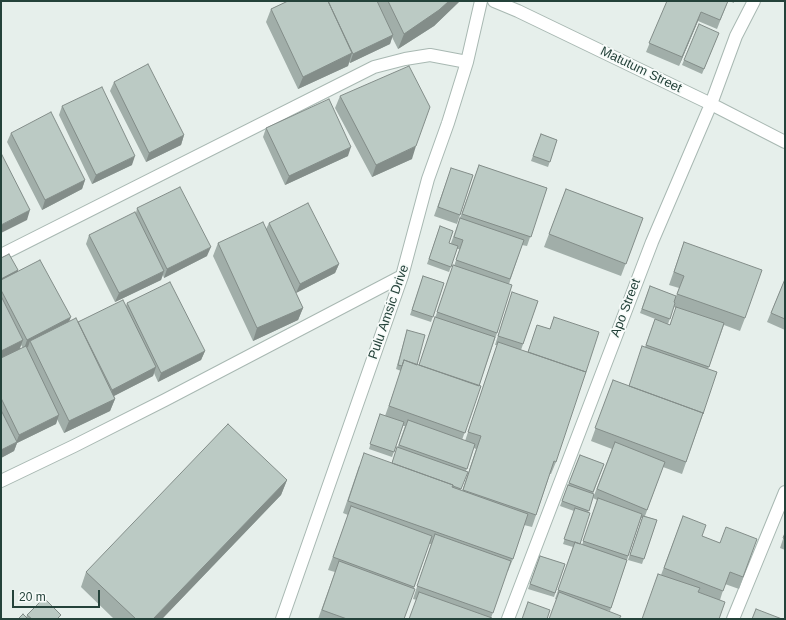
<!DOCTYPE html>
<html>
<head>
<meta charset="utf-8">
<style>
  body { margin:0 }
  #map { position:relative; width:786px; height:620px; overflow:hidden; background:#e6efeb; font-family:Helvetica,sans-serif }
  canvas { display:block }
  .frame { position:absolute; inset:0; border:2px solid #24423a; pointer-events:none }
  .scale { position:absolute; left:12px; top:590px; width:88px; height:18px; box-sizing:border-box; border:2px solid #24423a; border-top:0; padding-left:5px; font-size:12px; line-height:14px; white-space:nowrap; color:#24423a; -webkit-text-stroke:3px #f7fbf9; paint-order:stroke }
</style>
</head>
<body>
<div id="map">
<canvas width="786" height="620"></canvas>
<div class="frame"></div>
<div class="scale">20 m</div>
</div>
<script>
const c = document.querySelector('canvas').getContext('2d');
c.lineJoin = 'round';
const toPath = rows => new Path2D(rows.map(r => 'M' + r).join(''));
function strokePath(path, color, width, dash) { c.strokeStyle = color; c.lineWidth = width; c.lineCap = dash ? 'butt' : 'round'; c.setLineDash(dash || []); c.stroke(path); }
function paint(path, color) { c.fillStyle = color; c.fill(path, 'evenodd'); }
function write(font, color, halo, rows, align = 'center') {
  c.font = font + ' Helvetica,sans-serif'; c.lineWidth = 3.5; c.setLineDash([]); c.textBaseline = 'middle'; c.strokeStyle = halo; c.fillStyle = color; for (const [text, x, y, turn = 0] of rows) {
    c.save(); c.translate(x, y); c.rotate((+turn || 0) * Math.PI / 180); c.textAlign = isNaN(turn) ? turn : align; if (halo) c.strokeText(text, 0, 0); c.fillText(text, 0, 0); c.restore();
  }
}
const minor = toPath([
  [494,1,518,11,711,104,785,142],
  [1,255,374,67,405,59,430,55,467,62],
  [1,481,74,446,165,400,402,276],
  [282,619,402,276,428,179,448,123,467,62,481,1],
  [508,619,652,242,711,104,736,36,754,1],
  [733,619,785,492]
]);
strokePath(minor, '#a8b8b2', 14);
strokePath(minor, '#fff', 12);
paint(toPath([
  [288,1,460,1,434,26,398,49,392,37,390,44,350,63,349,62,348,66,298,89,266,22,271,9],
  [667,1,728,1,717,29,698,21,679,66,646,52],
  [729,1,734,1,734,3],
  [719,33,702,74,682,65,684,60],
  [114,82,184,135,181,145,146,162,110,91],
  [340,96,412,159,372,177,335,108],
  [62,106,132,165,92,184,59,115],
  [266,128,348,156,285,185,263,137],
  [11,133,85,180,82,189,42,210,7,142],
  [541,134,557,140,548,167,531,161],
  [479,165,547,188,527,246,522,245,509,284,497,333,479,386,481,386,462,440,465,441,497,345,495,345,509,301,538,301,521,350,528,352,537,325,550,329,554,317,556,462,551,474,550,474,532,527,524,525,513,559,508,571,507,571,491,618,413,599,431,544,429,544,414,588,404,619,318,619,335,572,328,570,348,515,343,513,359,466,392,463,405,426,403,426,392,457,369,449,380,414,385,416,401,371,396,369,407,330,417,365,419,365,450,274,454,266,460,249,457,249,449,272,427,264,440,226,449,243,451,243],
  [474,448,476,449,462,491,461,490,466,471],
  [473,175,457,224,434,216,448,177],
  [566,189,643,218,621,276,544,247],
  [137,208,207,256,164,278,163,275,161,280,115,302,86,244,89,235,136,213],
  [269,223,339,264,335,273,296,293,289,279,303,308,298,320,253,341,213,256,218,243,266,229],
  [684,242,745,318,740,331,724,325,708,369,703,414,682,474,663,467,645,516,657,520,642,564,628,560,642,518,641,518,610,611,555,599,573,547,563,544,574,511,560,506,568,485,580,455,604,464,593,494,594,494,588,512,580,544,582,545,597,500,593,498,612,449,591,441,613,380,629,386,645,347,655,319,670,325,676,308,674,307,668,324,640,313,650,286,676,296,679,288,669,285],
  [1,258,18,270,17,272,69,322,78,322,126,306,127,303,205,351,201,360,158,382,154,373,153,376,114,396,115,399,110,411,64,433,57,419,56,424,17,443,14,451,1,458],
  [21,345,23,348,20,349],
  [423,276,444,283,431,322,410,315],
  [785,279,785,330,767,322],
  [287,480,281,495,162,619,114,619,81,587,86,572],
  [683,516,702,536,720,543,757,539,739,589,725,584,720,600,719,619,661,575],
  [785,533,785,550,780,548],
  [540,556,565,564,554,597,528,589],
  [27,615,60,619,18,619,26,618]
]), '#a1aea9');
paint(toPath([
  [449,1,460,1,434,26,398,49,404,34],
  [701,12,698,21,679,66,682,57],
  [393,35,390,44,350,63,353,54],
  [352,53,348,66,298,89,303,77],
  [184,135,181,145,146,162,149,153],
  [416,146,412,159,372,177,376,165],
  [351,147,348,156,285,185,289,176],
  [135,156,132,165,92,184,96,175],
  [85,180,82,189,42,210,45,200],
  [30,210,27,220,1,233,1,225],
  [211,247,207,256,164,278,167,269],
  [339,264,335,273,296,293,300,284],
  [18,270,16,275,1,283,1,279],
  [164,271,161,280,115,302,119,293],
  [303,308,298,320,253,341,257,328],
  [71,317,67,327,30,341,28,347,24,349,27,340],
  [23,340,18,353,1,361,1,351],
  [205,351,201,360,158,382,161,373],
  [156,367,153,376,108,399,112,390],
  [115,399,110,411,64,433,69,421],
  [59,415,56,424,17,443,14,451,1,458,1,450,16,443,19,435],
  [287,480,281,495,162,619,153,619]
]), '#838d89');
const building = toPath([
  [288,1,328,1,352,53,303,77,271,9,288,1],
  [328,1,377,1,393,35,353,54,328,1],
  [388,1,449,1,439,10,404,34,388,1],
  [667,1,728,1,720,20,701,12,682,57,649,43,667,1],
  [699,24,719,33,704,69,684,60,699,24],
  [148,64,184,135,149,153,114,82,148,64],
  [409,66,430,107,416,146,376,165,340,96,409,66],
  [102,87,135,156,96,175,62,106,102,87],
  [329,99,351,147,289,176,266,128,329,99],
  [51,112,85,180,45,200,11,133,51,112],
  [541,134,557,140,550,162,533,156,541,134],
  [1,153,30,210,1,225,1,153],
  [479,165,547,188,531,237,462,214,479,165],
  [451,168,473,175,460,215,438,207,451,168],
  [180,187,211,247,167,269,137,208,180,187],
  [566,189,643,218,626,264,549,234,566,189],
  [308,203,339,264,300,284,269,223,308,203],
  [135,212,164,271,119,293,89,235,135,212],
  [460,218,524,240,510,279,456,260,463,240,454,237,460,218],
  [263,222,303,308,257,328,218,243,263,222],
  [440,226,453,231,449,243,458,246,451,267,429,259,440,226],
  [684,242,762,270,745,318,677,294,684,276,674,272,684,242],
  [9,254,18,270,1,279,1,258,9,254],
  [40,260,71,317,27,340,1,290,1,280,40,260],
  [453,265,512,285,497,333,437,312,453,265],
  [423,276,444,283,433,317,412,310,423,276],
  [785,279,785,319,771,313,785,279],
  [170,282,205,351,161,373,127,303,170,282],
  [650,286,676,296,674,302,675,303,670,319,642,309,650,286],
  [512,292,538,301,523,344,498,336,512,292],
  [1,296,23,340,1,351,1,296],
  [123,300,156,367,112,390,78,322,123,300],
  [676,307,724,323,709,367,646,345,655,319,670,325,676,307],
  [435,317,495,337,479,386,419,365,435,317],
  [554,317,599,332,586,372,528,352,537,325,550,329,554,317],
  [76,318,115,399,69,421,30,341,76,318],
  [407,330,425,335,417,365,404,360,402,366,398,365,407,330],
  [498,342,586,372,556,462,554,461,536,515,463,490,481,436,468,432,498,342],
  [26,346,59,415,19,435,1,398,1,358,26,346],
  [642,346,717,372,703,414,703,413,629,386,642,346],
  [404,360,481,386,465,433,389,406,404,360],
  [613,380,703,413,686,462,595,428,613,380],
  [1,410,17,442,1,450,1,410],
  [380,414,404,422,394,452,370,444,380,414],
  [408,420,475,444,467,469,399,445,408,420],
  [228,424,287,480,153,619,136,619,86,572,228,424],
  [615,442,665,462,647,510,597,489,615,442],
  [397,447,468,472,461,489,453,486,453,485,392,463,397,447],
  [364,453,453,485,452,487,528,514,513,559,348,501,364,453],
  [580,455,604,464,593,492,569,483,580,455],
  [568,485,594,494,589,511,562,501,568,485],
  [598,498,642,514,628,556,583,541,598,498],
  [351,506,432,536,414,587,333,557,351,506],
  [575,508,590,513,580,544,564,539,575,508],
  [643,516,657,520,644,559,630,555,643,516],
  [683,516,706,525,702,536,720,543,726,527,757,539,743,577,730,572,723,591,664,568,683,516],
  [785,533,785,539,783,538,785,533],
  [435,534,511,561,493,613,417,586,435,534],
  [575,542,627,560,611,608,558,590,575,542],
  [540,556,565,564,555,593,530,584,540,556],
  [339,561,415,589,404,619,347,619,322,610,339,561],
  [658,574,700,588,698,592,725,602,719,619,642,619,658,574],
  [419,592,492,618,491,619,409,619,419,592],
  [559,592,621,616,619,619,549,619,559,592],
  [44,598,61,615,57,619,32,619,27,615,44,598],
  [528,602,550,610,547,619,522,619,528,602],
  [756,609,782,619,752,619,756,609],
  [23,614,28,619,18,619,23,614]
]);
paint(building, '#bbcac4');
strokePath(building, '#838d89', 1);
write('13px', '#24423a', '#f7fbf9', [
  ["Matutum Street",641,70,26],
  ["Apo Street",626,308,-69],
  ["Pulu Amsic Drive",389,312,-71]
]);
</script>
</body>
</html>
